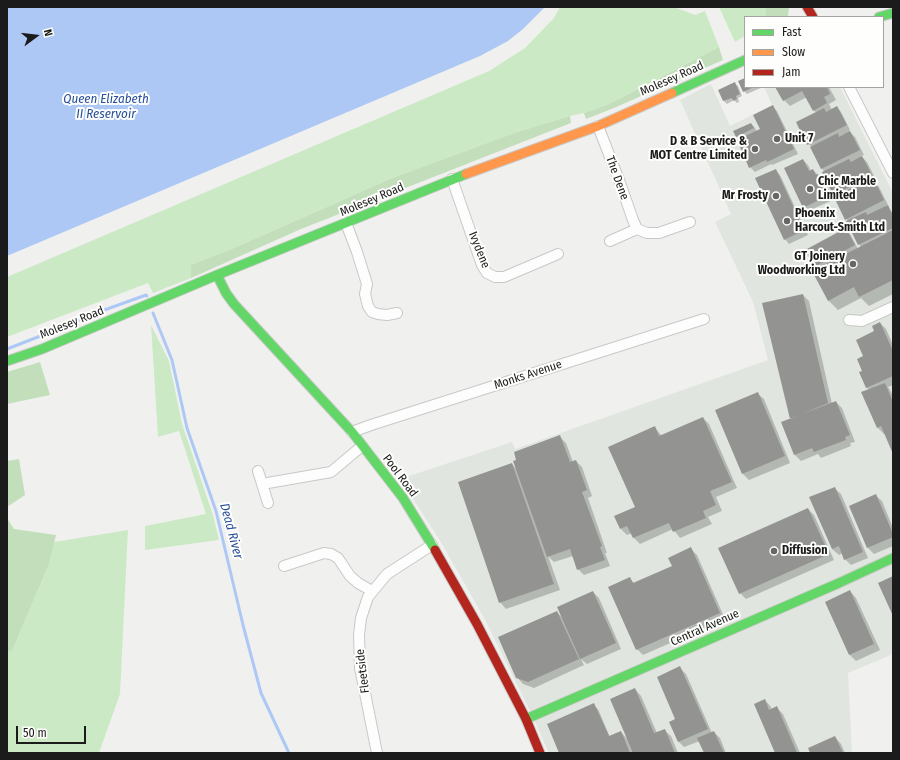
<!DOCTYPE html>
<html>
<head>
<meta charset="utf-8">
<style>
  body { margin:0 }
  #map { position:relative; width:900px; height:760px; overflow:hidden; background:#f0f1ef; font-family:"Fira Sans Condensed",sans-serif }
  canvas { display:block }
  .frame { position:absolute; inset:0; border:8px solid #1a1b1a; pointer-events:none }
  .legend { position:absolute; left:744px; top:16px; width:140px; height:72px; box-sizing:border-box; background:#fefffd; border:1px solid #a3a4a2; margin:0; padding:5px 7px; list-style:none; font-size:12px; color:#1a1b1a }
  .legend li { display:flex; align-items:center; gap:8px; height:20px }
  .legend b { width:20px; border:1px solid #a3a4a2 }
  .north { position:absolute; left:16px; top:16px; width:40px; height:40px; -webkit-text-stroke:3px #fefffd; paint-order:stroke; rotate:75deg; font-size:11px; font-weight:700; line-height:16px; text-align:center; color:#1a1b1a }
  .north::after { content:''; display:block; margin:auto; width:14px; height:18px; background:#1a1b1a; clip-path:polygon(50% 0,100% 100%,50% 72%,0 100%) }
  .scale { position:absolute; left:16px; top:726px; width:70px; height:18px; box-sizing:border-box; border:2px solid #1a1b1a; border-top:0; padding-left:5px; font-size:12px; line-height:14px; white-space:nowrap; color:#1a1b1a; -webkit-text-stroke:3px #fefffd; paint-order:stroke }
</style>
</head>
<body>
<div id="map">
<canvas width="900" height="760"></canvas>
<div class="frame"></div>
<ul class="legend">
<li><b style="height:5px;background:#63d668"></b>Fast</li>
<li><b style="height:5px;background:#ff974d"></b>Slow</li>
<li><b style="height:5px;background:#b3261e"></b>Jam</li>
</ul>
<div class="north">N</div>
<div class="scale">50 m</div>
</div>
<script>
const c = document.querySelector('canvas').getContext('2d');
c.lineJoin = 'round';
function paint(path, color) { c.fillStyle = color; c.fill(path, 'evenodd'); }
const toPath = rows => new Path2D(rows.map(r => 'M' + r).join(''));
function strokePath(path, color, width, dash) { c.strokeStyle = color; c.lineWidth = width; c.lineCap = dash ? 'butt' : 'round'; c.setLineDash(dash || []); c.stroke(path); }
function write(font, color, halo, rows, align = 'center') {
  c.font = font + ' "Fira Sans Condensed",sans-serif'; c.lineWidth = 4; c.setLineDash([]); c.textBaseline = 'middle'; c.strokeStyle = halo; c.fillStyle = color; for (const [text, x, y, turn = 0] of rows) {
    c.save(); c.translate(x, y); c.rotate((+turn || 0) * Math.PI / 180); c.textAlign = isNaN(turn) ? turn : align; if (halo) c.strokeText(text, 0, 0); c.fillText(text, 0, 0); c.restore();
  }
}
paint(toPath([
  [711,84,730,126,772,105,764,87,840,87,893,193,893,654,848,673,852,753,549,753,529,709,483,616,439,539,400,479,512,442,515,449,768,360,753,302,715,222,731,214,680,100]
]), '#e0e6df');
paint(toPath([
  [560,7,674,7,695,15,705,11,719,47,609,104,584,113,570,116,514,133,390,179,234,248,191,265,191,278,153,293,148,283,7,337,7,277,489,71,525,48,554,18],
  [719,7,766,7,765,17,745,17,745,36,735,42],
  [151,325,169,361,182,424,213,515,219,540,145,550,145,526,206,514,179,431,158,437],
  [128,530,120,694,99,753,7,753,7,652,12,651,49,564,54,542]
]), '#cce9c5');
paint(toPath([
  [766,7,789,7,788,17,765,17],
  [719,47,723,60,614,108,586,119,584,113,609,104],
  [570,116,571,123,301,229,191,278,191,265,234,248,390,179,514,133],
  [40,362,50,395,7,404,7,372],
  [19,459,25,495,7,507,7,461],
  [7,518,14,529,56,535,49,564,12,651,7,652]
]), '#c2deba');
paint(toPath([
  [7,7,545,7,523,29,508,41,480,56,7,256]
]), '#aec8f5');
paint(toPath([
  [745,79,745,87,763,87,747,94,744,91],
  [735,84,738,86,742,96,738,98,739,102,737,103,734,100,727,104,724,101,719,91],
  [777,87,829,87,836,100,829,104,832,110,837,107,841,112,850,130,849,131,855,137,864,155,861,156,867,162,876,180,873,181,879,187,888,205,886,206,893,213,893,294,869,306,861,298,838,310,828,300,817,270,814,266,845,230,850,234,858,249,861,247,859,244,836,197,834,194,825,172,822,169,811,146,808,144,817,113,813,110,807,97,790,106,784,100],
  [772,106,777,111,798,154,772,165,771,164,755,172,750,167,740,140,737,136,751,124,755,128,757,132,762,130],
  [803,160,808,165,811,171,813,170,823,180,825,185,828,188,833,200,808,211,803,207],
  [775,170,780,175,808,235,789,244,785,239],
  [803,295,809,301,832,404,836,402,842,408,855,442,850,443,851,446,821,458,818,454,801,461,795,455,783,423,791,420],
  [880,323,886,329,893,345,893,385,888,387,890,390,893,396,893,452,885,433,884,434,877,427,870,390,867,388,860,373,864,371,864,357],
  [757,393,764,399,790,463,749,480,743,474],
  [703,418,709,424,737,488,716,497,722,511,708,517,712,524,680,538,673,529,640,544,634,538,632,533,627,535,621,529,636,507,655,428,662,436],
  [560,437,566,443,573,462,576,461,582,467,592,496,588,498,607,553,605,553,610,566,584,575,578,569,573,556,554,562,548,556,560,590,506,609,500,602,512,464,517,470],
  [834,488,841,494,868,558,851,565,845,559,843,553,839,555,832,549],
  [875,495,882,501,893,528,893,546,874,554,868,548,850,506],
  [808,509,814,515,834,560,746,599,740,593],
  [691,549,697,555,725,619,643,655,637,649,630,579,635,584,673,567],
  [850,591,856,598,880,650,856,661,850,655,826,602],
  [593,592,599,598,621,649,587,664,581,659,584,665,534,688,523,684,517,677,557,612,563,618],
  [680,668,686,674,712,733,714,732,720,738,726,753,705,753,700,741,684,747,678,741,677,720],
  [635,689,641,696,657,733,664,730,671,736,678,753,561,753,593,705,598,709,610,737,621,732,628,740],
  [765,700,771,707,772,710,777,708,783,714,800,753,776,753],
  [835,737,841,744,845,753,811,753]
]), '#0003');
strokePath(toPath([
  [153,313,172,360,187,428,216,511,243,625,261,693,289,753],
  [7,349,43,335,96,313,146,295,147,296]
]), '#aec8f5', 3);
paint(toPath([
  [745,78,745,87,754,87,743,92,738,81],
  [735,82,740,94,736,96,737,99,733,101,732,98,723,101,718,90],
  [775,87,827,87,830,94,824,97,827,103,813,111,802,91,783,101],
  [773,105,794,149,767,162,766,160,749,168,737,140,760,129,753,115],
  [837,106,847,125,807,145,796,122,824,108,826,112],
  [751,123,754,128,736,137,733,131],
  [850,131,860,150,821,169,810,147,838,133,839,137],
  [862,156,872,175,833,195,822,172,849,159,851,162],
  [803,159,809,171,813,169,816,175,818,174,822,183,823,182,829,195,803,208,784,168],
  [776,169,804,230,784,240,755,178],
  [875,181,884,200,845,220,834,197,862,183,864,186],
  [888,205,893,216,893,228,858,245,846,221,866,212,867,215],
  [846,228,855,245,814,267,805,250],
  [893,230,893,280,859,297,854,287,828,301,812,271],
  [803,294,828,403,790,419,762,303],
  [880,322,893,351,893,376,866,388,859,372,862,371,857,359,863,356,856,340,874,331,872,326],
  [885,383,893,402,893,454,881,426,877,428,861,392],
  [758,392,785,456,742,474,715,410],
  [836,401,850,435,845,437,846,440,814,452,812,448,794,455,781,422],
  [703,417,732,482,710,491,716,505,703,511,706,518,673,532,669,523,633,538,627,526,620,529,614,516,635,507,608,447,655,426,659,436],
  [560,435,570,462,576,460,587,490,582,492,602,546,600,547,605,560,577,570,570,549,547,557,513,461,516,460,514,452],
  [512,463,554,584,499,603,458,482],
  [835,487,863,552,844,560,839,546,832,549,809,497],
  [876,494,893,534,893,537,867,548,849,506],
  [808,508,829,554,739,594,718,548],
  [691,547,720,613,636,650,608,587,630,577,633,583,672,566,668,558],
  [893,576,893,616,878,583],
  [850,590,874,644,849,655,825,602],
  [593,591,616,643,580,659,557,607],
  [557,611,579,659,528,682,516,678,498,637],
  [680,666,708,729,678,742,669,722,675,719,657,677],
  [635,688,654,733,665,729,675,753,633,753,610,699],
  [765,699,769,710,777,706,797,753,775,753,754,704],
  [594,703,609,736,621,731,630,753,559,753,547,724],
  [714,731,724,753,704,753,697,738],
  [835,736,843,753,810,753,808,748]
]), '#939492');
const street = toPath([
  [849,87,893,173],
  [598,126,619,180,633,220,637,229,610,241],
  [452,179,482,265,487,273,495,277,504,277,558,254],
  [346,223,357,252,367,284,365,294,368,306,372,312,378,314,387,315,397,313],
  [637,229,647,233,659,233,690,222],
  [849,320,862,321,893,307],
  [352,432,371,425,704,319],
  [258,471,268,503],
  [262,484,331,472,362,446],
  [284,566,324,553,331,554,338,558,350,576,358,583,372,591],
  [377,753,360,668,359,635,361,618,368,597,387,574,432,545]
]);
const fast = toPath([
  [879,17,893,13],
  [672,93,745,60],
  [217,275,226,293,234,304,352,432,403,498,435,550],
  [7,361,42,349,217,275,466,174],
  [526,719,839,583,893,558]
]);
const slow = toPath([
  [466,174,598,126,672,93]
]);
const jam = toPath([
  [807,7,813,17],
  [435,550,477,624,526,719,540,753]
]);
strokePath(street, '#c8c9c7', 12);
strokePath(fast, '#c8c9c7', 11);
strokePath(slow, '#c8c9c7', 11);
strokePath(jam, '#c8c9c7', 11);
strokePath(street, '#fdfdfd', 10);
strokePath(fast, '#63d668', 9);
strokePath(slow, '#ff974d', 9);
strokePath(jam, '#b3261e', 9);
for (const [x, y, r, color] of [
  [777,139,4,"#656665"],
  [755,149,4,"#656665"],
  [810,189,4,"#656665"],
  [776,196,4,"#656665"],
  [787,221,4,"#656665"],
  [853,264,4,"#656665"],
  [774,551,4,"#656665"]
]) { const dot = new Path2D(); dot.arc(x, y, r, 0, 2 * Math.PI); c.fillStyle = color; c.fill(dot); strokePath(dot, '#fefffd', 1.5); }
write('12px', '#1a1b1a', '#fefffd', [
  ["Molesey Road",672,79,-24],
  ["The Dene",617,178,70],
  ["Molesey Road",372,200,-23],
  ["Ivydene",479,250,68],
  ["Molesey Road",72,323,-22],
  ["Monks Avenue",528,375,-18],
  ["Pool Road",400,476,53],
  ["Central Avenue",705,628,-24],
  ["Fleetside",363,671,-97]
]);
write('bold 12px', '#1a1b1a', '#fefffd', [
  ["Unit 7",785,139],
  ["D & B Service &",747,142,"right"],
  ["MOT Centre Limited",747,156,"right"],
  ["Chic Marble",818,182],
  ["Limited",818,196],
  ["Mr Frosty",768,196,"right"],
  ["Phoenix",795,214],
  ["Harcout-Smith Ltd",795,228],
  ["GT Joinery",845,257,"right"],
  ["Woodworking Ltd",845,271,"right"],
  ["Diffusion",782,551]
], 'left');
write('italic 13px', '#274e9a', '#fefffd', [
  ["Queen Elizabeth",106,99],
  ["II Reservoir",106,114],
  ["Dead River",231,531,75]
]);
</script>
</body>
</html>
